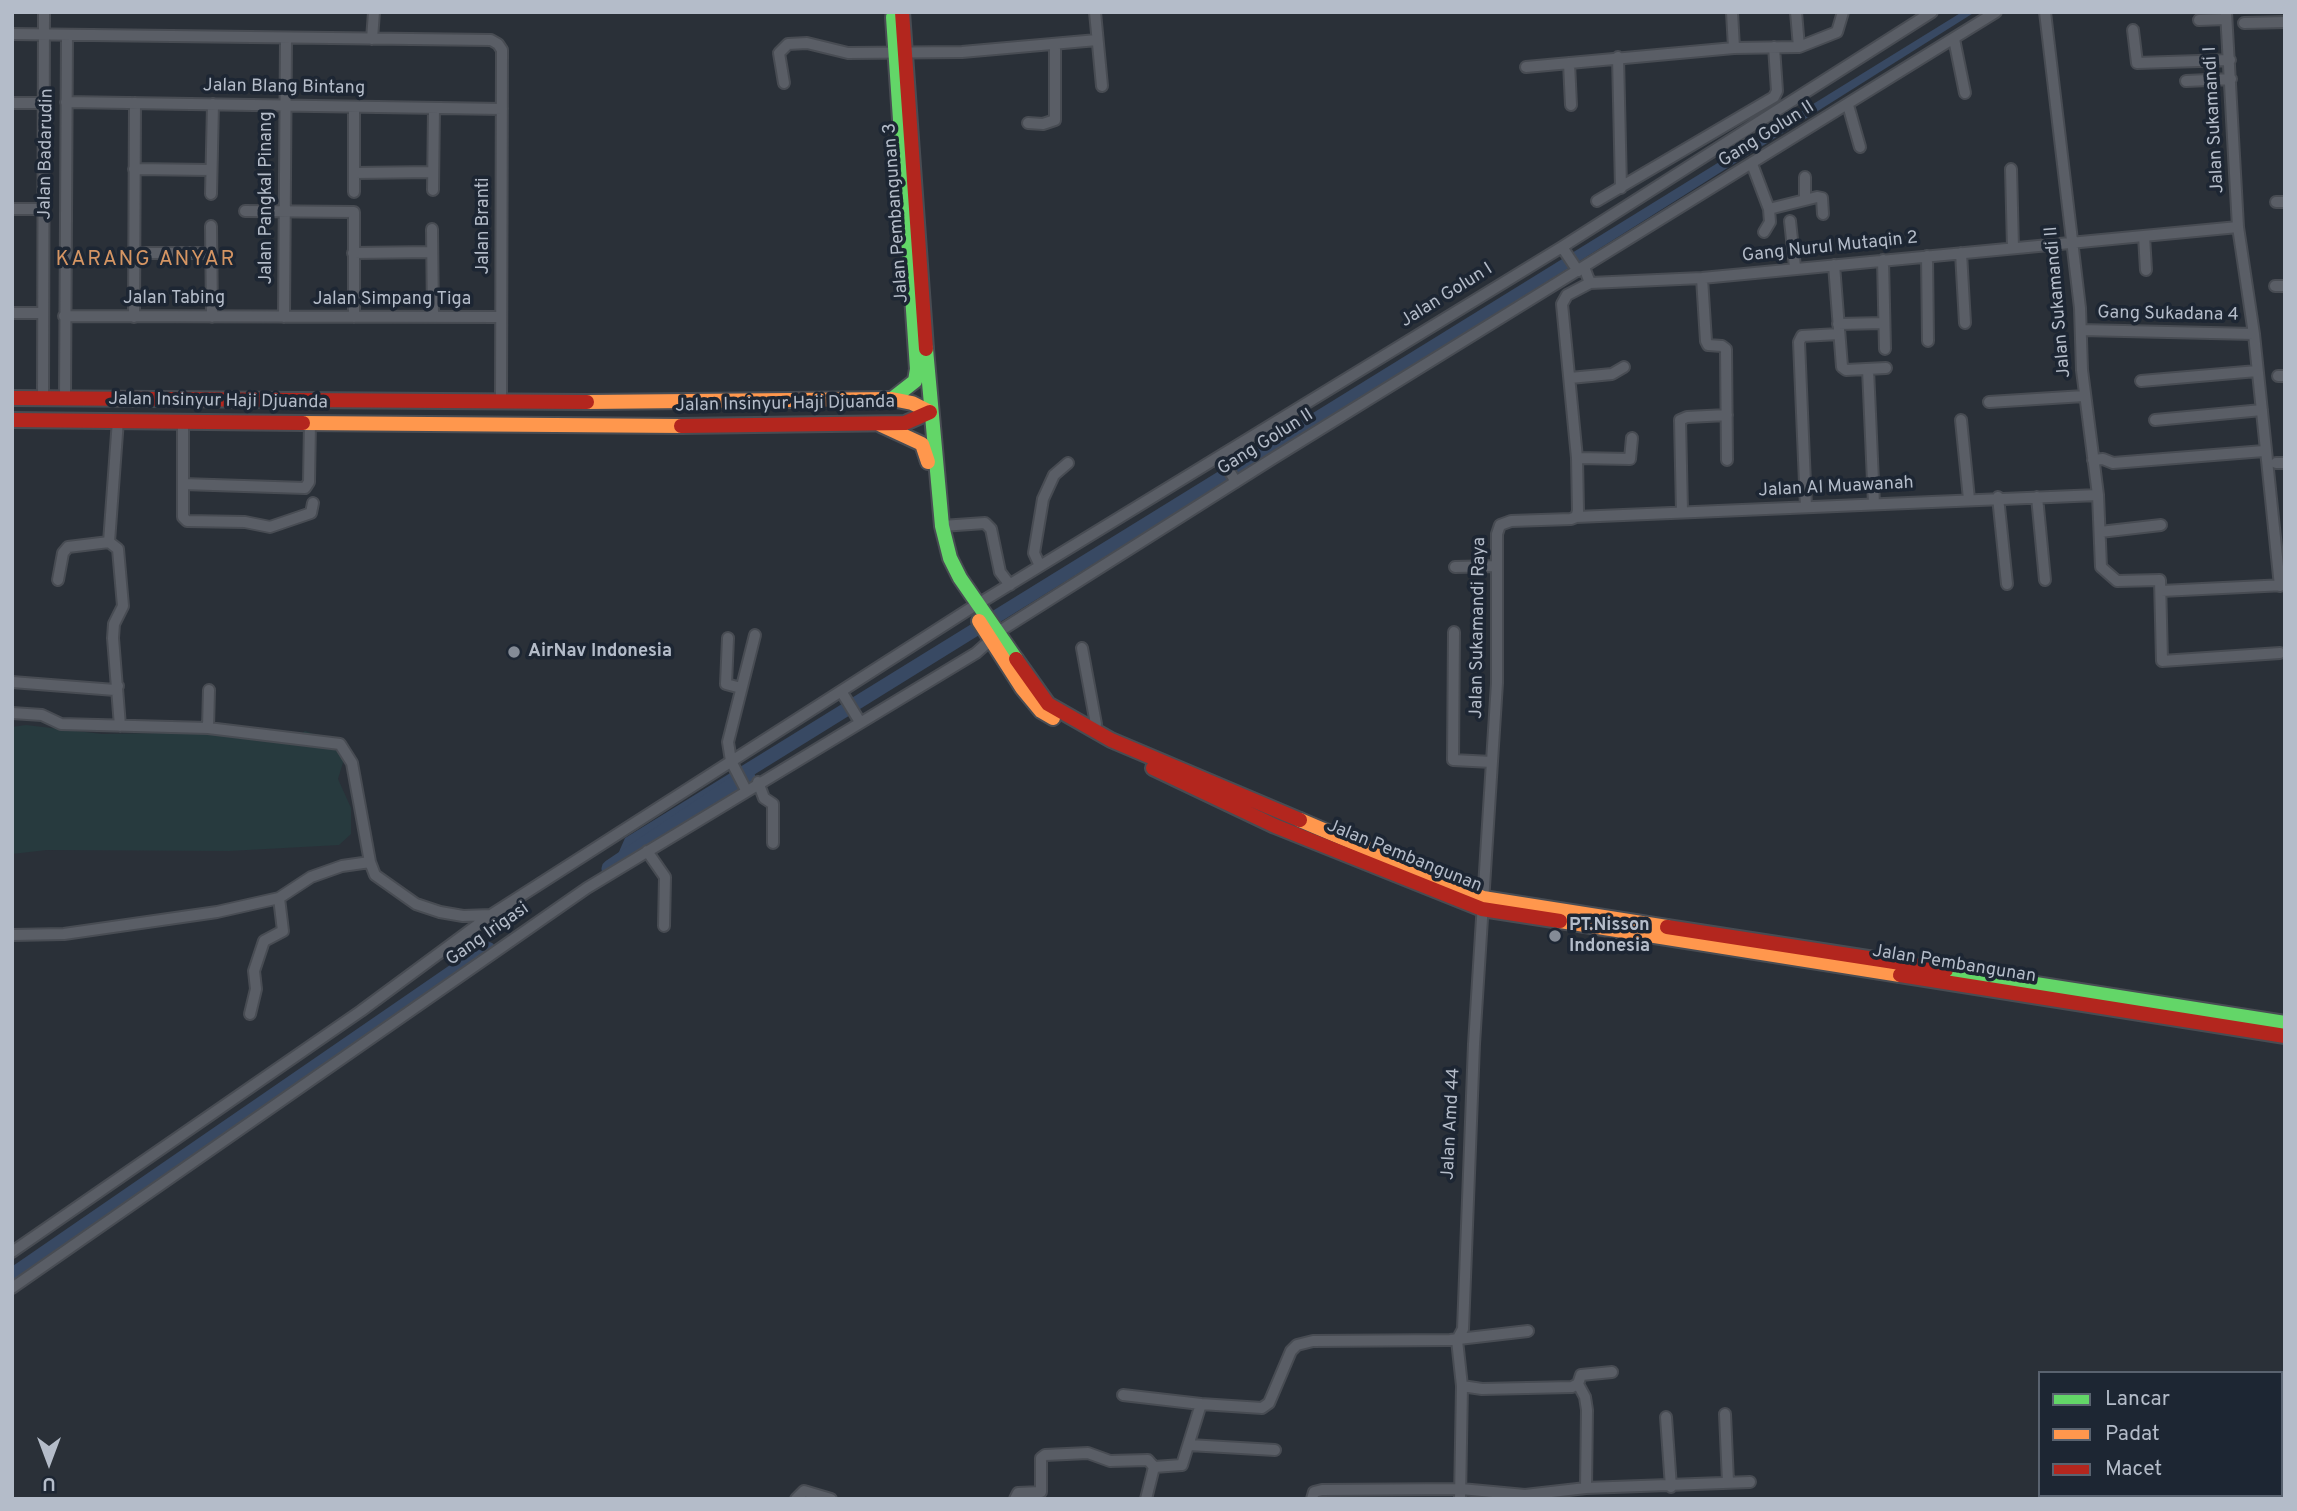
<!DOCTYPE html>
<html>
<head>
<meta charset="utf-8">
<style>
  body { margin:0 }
  #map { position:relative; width:2297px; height:1511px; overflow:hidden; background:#2a3038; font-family:Overpass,sans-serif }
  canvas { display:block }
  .frame { position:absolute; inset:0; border:14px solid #b4bcc9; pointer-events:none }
  .legend { position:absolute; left:2038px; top:1371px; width:245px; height:126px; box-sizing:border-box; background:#1d2633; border:2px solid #59626f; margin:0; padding:9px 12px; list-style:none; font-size:21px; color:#b4bcc9 }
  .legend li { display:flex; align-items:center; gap:14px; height:35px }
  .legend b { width:35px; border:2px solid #59626f }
  .north { position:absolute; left:14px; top:1427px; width:70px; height:70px; -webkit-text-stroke:5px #1d2633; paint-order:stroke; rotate:180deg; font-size:19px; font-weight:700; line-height:28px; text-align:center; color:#b4bcc9 }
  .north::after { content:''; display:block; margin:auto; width:24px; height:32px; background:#b4bcc9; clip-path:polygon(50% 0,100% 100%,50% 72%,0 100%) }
</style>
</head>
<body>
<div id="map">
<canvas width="2297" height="1511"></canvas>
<div class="frame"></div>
<ul class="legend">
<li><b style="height:9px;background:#63d668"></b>Lancar</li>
<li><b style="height:9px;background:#ff974d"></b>Padat</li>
<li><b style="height:9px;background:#b3261e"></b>Macet</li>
</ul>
<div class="north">U</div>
</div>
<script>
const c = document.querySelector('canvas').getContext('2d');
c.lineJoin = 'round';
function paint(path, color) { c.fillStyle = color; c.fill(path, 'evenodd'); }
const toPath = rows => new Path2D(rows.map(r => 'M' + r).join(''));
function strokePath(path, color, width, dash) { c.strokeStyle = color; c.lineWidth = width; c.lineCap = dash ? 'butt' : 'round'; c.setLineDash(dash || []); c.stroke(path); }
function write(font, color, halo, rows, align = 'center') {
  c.font = font + ' Overpass,sans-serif'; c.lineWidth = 7; c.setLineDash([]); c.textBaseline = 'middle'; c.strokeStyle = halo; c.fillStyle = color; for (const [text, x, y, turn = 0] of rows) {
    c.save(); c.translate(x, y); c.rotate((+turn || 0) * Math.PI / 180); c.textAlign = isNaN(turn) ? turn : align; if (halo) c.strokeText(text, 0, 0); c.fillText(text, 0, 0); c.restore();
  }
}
paint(toPath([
  [26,725,102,734,222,732,294,739,305,731,348,746,338,779,351,808,351,834,339,845,229,851,47,850,12,854,12,727]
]), '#273a3e');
paint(toPath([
  [1962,12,1975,12,1437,351,615,861,625,838]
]), '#384963');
strokePath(toPath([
  [611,869,746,778],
  [12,1278,487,951]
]), '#384963', 19);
const street = toPath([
  [1095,12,1102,86],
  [1732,12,1734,48],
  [1796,12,1799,47],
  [2045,12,2080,308,2082,370,2098,495,2101,567,2117,581,2160,580,2162,661,2280,653],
  [2226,12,2238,227,2254,334,2280,586],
  [2199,20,2226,19],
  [2244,23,2285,22],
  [2133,30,2137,63,2230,60],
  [12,34,491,40,498,44,502,50,501,402],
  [372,39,374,12],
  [1954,39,1965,93],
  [1618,57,1621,188],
  [1569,63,1571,105],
  [1526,67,1734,48,1799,47,1837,32,1843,12],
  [2186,81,2231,79],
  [784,83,779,53,788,44,807,43,848,53,962,52,1097,40],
  [66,102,502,109],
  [12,103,43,103],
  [1848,105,1860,147],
  [354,107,354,192],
  [1028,123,1043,124,1055,120,1055,45],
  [1752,164,1769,209,1770,222,1764,232],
  [134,169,211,170],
  [2011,169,2013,248],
  [354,173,433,172],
  [1805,177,1805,199],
  [433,190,434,108],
  [211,194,213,104],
  [1597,201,1774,97,1777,91,1774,47],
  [2276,202,2285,202],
  [12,209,44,209],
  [1769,209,1817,197,1822,198,1823,214],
  [245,211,354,212,354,317],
  [1790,221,1795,267],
  [211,226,212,317],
  [432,229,433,317],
  [2144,236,2146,270],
  [1562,247,1578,271],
  [135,253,211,253],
  [353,253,432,252],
  [1961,253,1965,323],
  [1927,256,1928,341],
  [1883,260,1885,349],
  [1834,265,1842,367,1846,370,1886,368],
  [1702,278,1706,341,1708,345,1722,346,1726,349,1727,460],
  [1590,283,1702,278,2238,227],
  [2275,286,2285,286],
  [12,313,43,313],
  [64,316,501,317],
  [134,317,135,103],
  [284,317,286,38],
  [1838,324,1884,323],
  [2081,330,2254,334],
  [1868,369,1874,504],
  [2278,376,2285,376],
  [1570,378,1612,374,1624,367],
  [2141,381,2257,371],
  [43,398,44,12],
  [65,399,67,35],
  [1989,402,2084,396],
  [1961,420,1969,499],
  [2155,420,2262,410],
  [183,421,183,517,187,521,245,522,270,527,311,513,313,503],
  [1220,456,1236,482],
  [1577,458,1630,459,1632,438],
  [2093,460,2103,459,2113,463,2264,451],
  [2276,463,2285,463],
  [183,484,305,488,309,482,310,422],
  [1998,497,2007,584],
  [2037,497,2045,580],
  [1806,507,1799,342,1802,336,1839,334],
  [1682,512,1680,420,1687,417,1727,415],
  [1576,517,2098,495],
  [942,526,985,523,991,529,1000,572,1010,585],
  [2100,532,2161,525],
  [109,542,118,420],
  [1040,566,1034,553,1043,499,1054,475,1068,463],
  [1455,567,1497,566],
  [58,580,63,553,68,547,109,542,118,549,123,606,114,624,113,638,120,726],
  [2161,591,2285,585],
  [978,604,1562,247,1932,12],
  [1454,632,1453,760,1492,762],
  [728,638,726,684,741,688],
  [1082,648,1096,724,1093,731],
  [12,682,115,690,118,686],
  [841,691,860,722],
  [12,713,42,715,61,724,208,728,340,744,352,763,370,862,375,875,416,904,440,912,463,916,491,915],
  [208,728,209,690],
  [758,782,764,798,773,804,773,843],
  [746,790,731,761,728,742,755,635],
  [647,851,665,877,664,926],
  [12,935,64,934,217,912,279,898,311,877,342,866,370,862],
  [250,1014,256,989,254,971,264,941,283,931,279,898],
  [12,1252,361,1011,491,915,971,608],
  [12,1288,587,888,976,653,1003,629,1272,459,1996,12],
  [1457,1340,1463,1329,1474,1044,1497,683,1497,534,1500,525,1511,521,1571,519,1576,517,1578,511,1577,458,1562,304,1567,295,1590,283,1584,267],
  [1457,1340,1462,1386,1482,1389,1572,1387,1578,1384,1581,1375,1612,1372],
  [1578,1384,1585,1397,1587,1410,1586,1488],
  [1123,1395,1201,1404],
  [1725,1414,1728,1482],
  [1666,1417,1671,1487],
  [1189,1445,1275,1450],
  [2281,1491,2285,1489],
  [796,1499,804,1491,831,1499],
  [1015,1499,1018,1493,1041,1492,1041,1458,1045,1455,1088,1453,1110,1461,1148,1460,1154,1467],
  [1146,1499,1154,1467,1182,1465,1201,1404,1262,1408,1269,1403,1291,1351,1297,1345,1313,1341,1450,1340,1528,1331],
  [1312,1499,1314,1492,1322,1490,1461,1489,1525,1495,1586,1488,1750,1482],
  [1460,1499,1462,1386],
  [2262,1499,2271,1495]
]);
const fast = toPath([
  [926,349,942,526,950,558,960,578,1016,659],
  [892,399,915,381,917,369,893,17],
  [1946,970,2285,1023]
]);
const slow = toPath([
  [587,402,892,399,912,403,930,412],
  [303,423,681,426],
  [881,425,922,444,928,462],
  [979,621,1022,688,1041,711,1053,718],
  [1300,820,1483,898,1667,927],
  [1560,921,1900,975]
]);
const jam = toPath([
  [902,12,926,349],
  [12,398,587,402],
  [12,420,303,423],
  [681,426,905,423,930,412],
  [1016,659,1048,704,1111,740,1300,820],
  [1153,768,1275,826,1482,909,1560,921],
  [1667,927,1946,970],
  [1900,975,2285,1036]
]);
strokePath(street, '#484c53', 14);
strokePath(fast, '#484c53', 18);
strokePath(slow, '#484c53', 18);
strokePath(jam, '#484c53', 18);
strokePath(street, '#5a5e66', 10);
strokePath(fast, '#63d668', 14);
strokePath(slow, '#ff974d', 14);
strokePath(jam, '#b3261e', 14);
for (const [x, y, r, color] of [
  [514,652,7,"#848b96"],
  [1555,936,7,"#848b96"]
]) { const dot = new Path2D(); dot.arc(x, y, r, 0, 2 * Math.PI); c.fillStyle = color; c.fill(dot); strokePath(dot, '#1d2633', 2.5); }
write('18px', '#b4bcc9', '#1d2633', [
  ["Jalan Blang Bintang",284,88,1],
  ["Jalan Sukamandi I",2215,120,-93],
  ["Gang Golun II",1767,135,-32],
  ["Jalan Badarudin",47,154,-89],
  ["Jalan Pangkal Pinang",267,198,-90],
  ["Jalan Pembangunan 3",897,213,-94],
  ["Jalan Branti",484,226,-90],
  ["Gang Nurul Mutaqin 2",1830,248,-6],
  ["Jalan Golun I",1447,296,-32],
  ["Jalan Tabing",174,299],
  ["Jalan Simpang Tiga",392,300],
  ["Jalan Sukamandi II",2059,302,-95],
  ["Gang Sukadana 4",2168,315,1],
  ["Jalan Insinyur Haji Djuanda",218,402,1],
  ["Jalan Insinyur Haji Djuanda",785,405,-1],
  ["Gang Golun II",1266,443,-32],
  ["Jalan Al Muawanah",1836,488,-3],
  ["Jalan Sukamandi Raya",1479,628,-89],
  ["Jalan Pembangunan",1404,857,22],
  ["Gang Irigasi",488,935,-35],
  ["Jalan Pembangunan",1954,965,9],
  ["Jalan Amd 44",1452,1124,-87]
]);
write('bold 18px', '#b4bcc9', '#1d2633', [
  ["AirNav Indonesia",528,652],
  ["PT.Nisson",1569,926],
  ["Indonesia",1569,947]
], 'left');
c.letterSpacing = '2px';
write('21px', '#d59563', '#1d2633', [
  ["KARANG ANYAR",146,261]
]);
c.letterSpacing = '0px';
</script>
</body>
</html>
